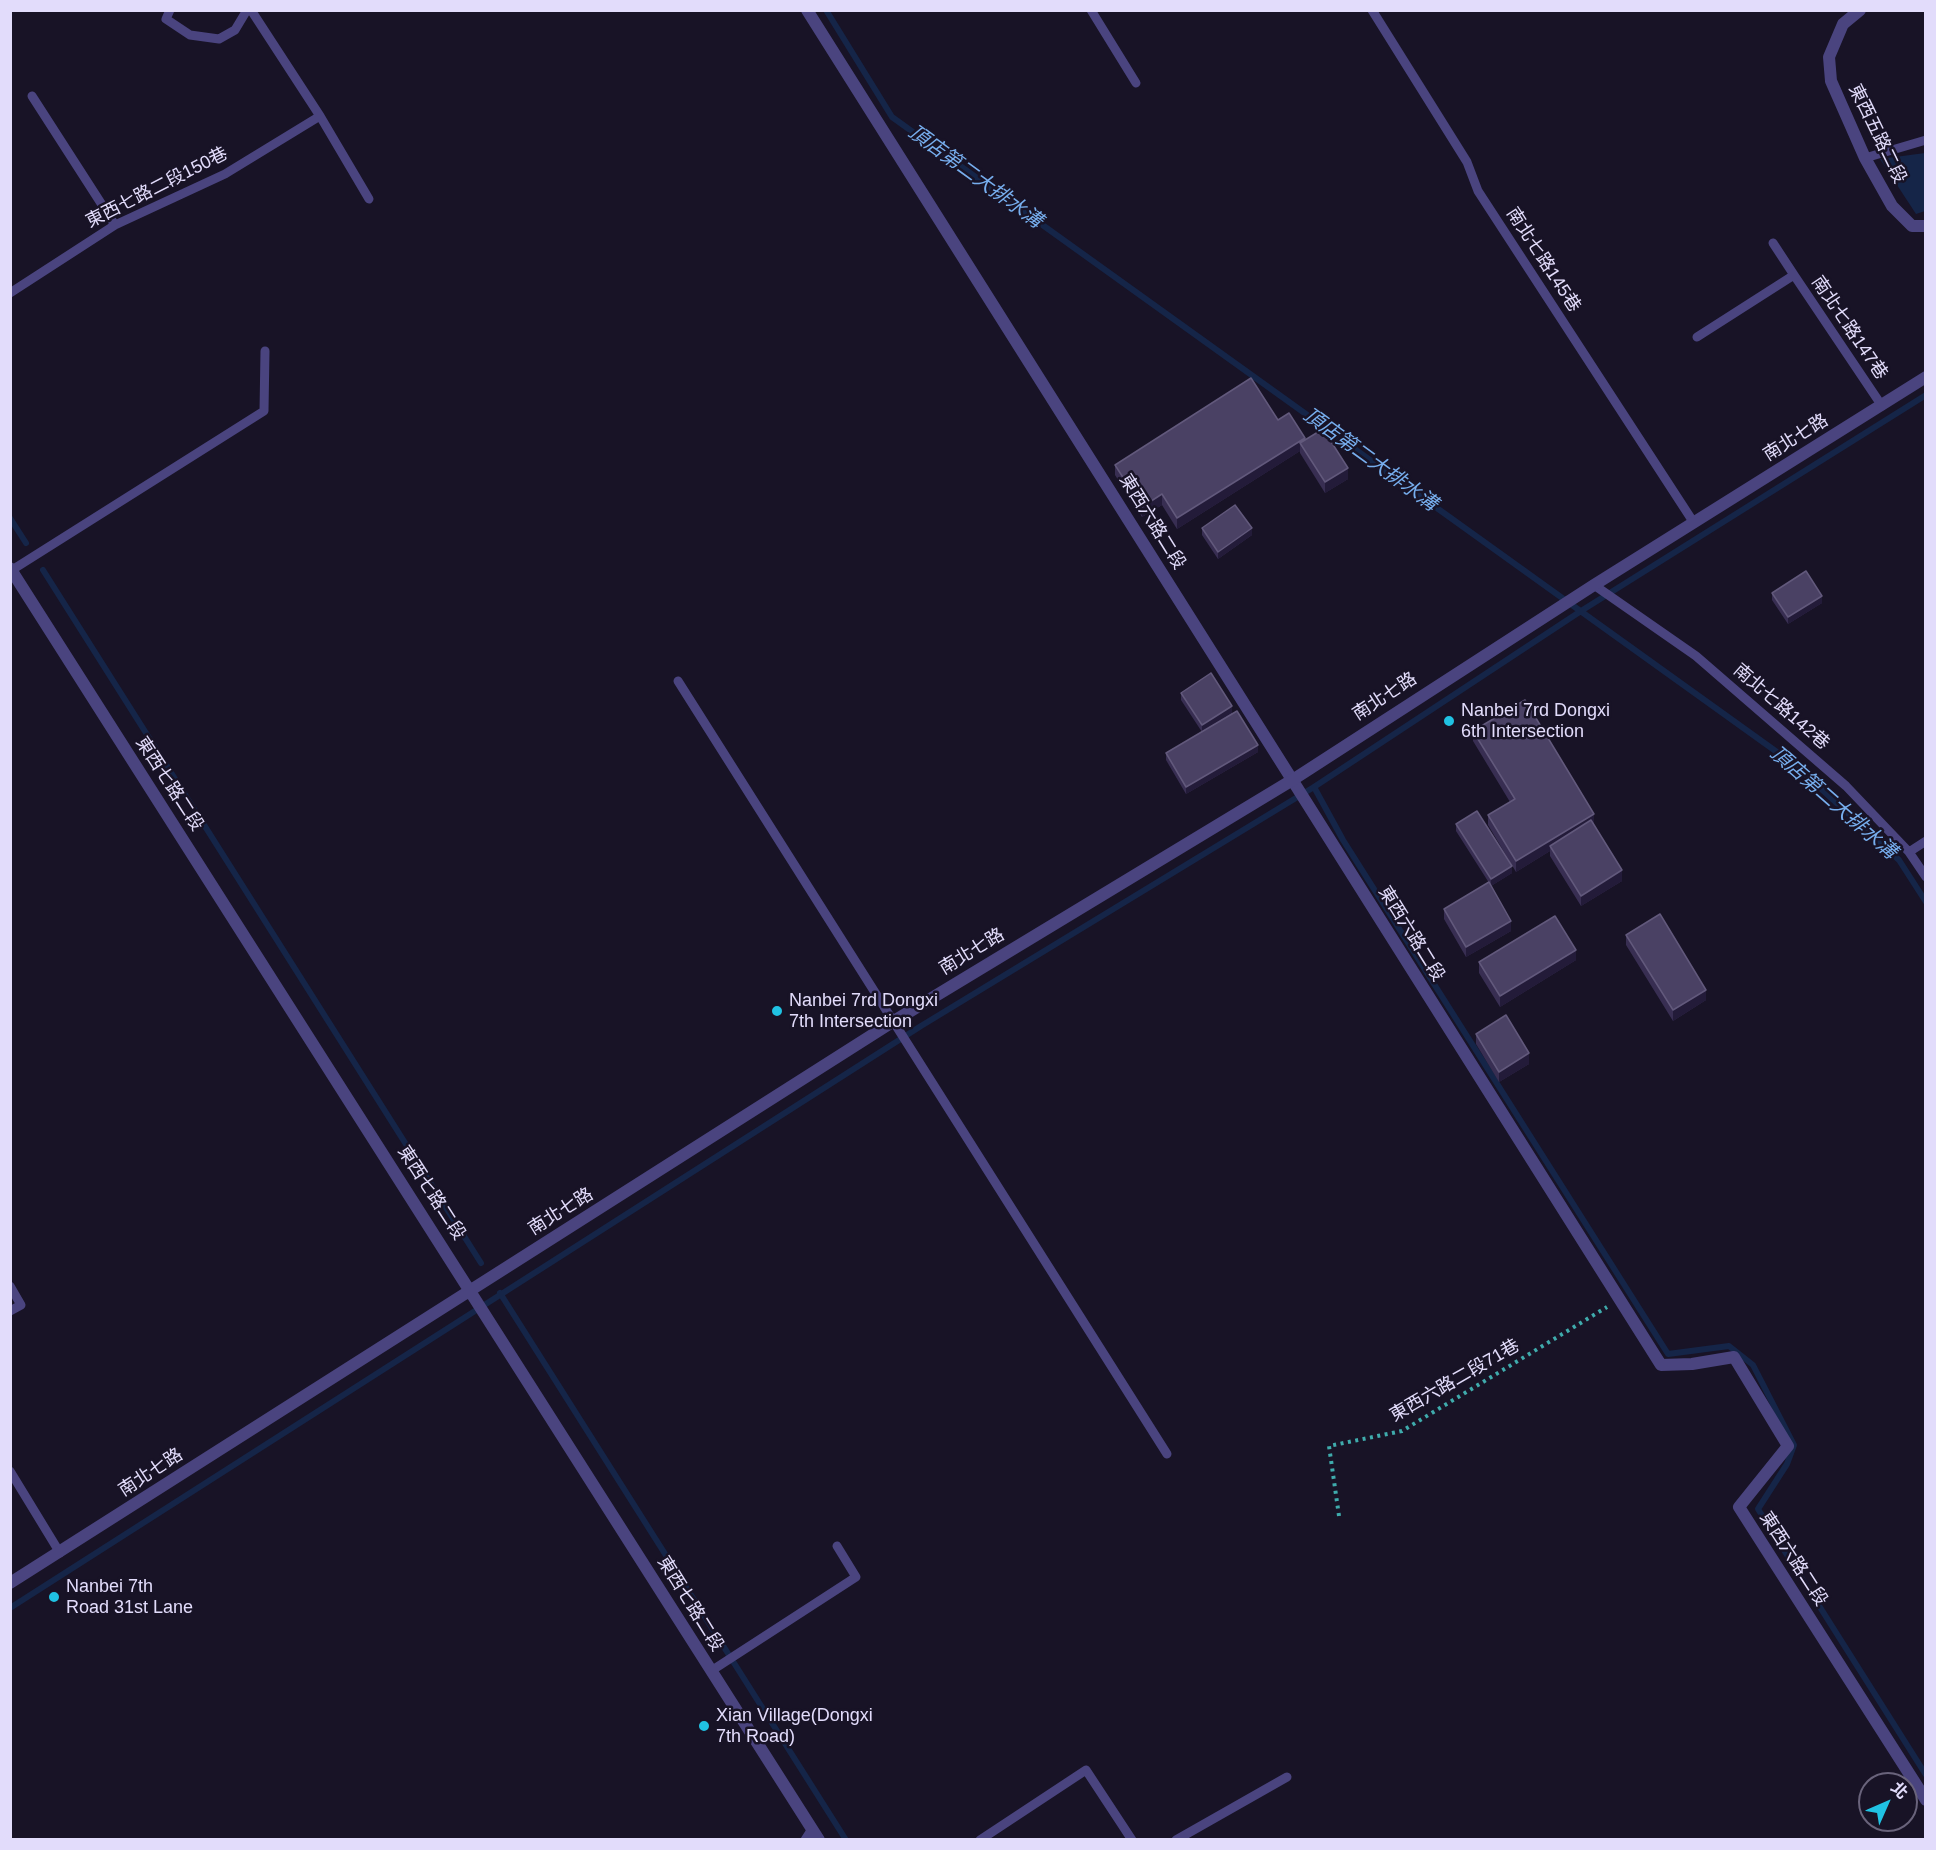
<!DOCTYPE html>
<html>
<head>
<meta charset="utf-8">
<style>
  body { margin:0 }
  #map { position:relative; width:1936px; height:1850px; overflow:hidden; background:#181326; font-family:Helvetica,"Noto Sans TC",sans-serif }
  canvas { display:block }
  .frame { position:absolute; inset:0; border:12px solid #e2dcfb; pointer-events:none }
  .north { position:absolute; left:1858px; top:1772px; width:60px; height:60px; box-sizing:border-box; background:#181326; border:2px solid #69637b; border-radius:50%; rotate:45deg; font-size:16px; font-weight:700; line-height:24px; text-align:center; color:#e2dcfb }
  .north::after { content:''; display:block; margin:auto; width:21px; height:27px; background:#20c2e3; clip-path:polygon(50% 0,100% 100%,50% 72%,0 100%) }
</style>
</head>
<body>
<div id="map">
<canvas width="1936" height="1850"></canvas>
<div class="frame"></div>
<div class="north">北</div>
</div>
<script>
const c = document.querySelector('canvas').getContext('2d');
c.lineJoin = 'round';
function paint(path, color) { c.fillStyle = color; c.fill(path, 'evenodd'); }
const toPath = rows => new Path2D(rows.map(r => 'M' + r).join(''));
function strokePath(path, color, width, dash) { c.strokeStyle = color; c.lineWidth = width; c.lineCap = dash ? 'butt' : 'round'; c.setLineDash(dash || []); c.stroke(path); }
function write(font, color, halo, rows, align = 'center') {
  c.font = font + ' Helvetica,"Noto Sans TC",sans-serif'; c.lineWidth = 5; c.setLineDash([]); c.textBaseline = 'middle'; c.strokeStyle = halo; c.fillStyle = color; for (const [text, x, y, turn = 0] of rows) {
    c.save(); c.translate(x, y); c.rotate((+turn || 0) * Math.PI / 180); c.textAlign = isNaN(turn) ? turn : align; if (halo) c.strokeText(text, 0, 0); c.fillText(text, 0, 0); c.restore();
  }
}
paint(toPath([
  [1925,153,1925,211,1916,214,1880,159]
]), '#152548');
strokePath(toPath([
  [826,10,892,117,1795,765,1899,860,1926,902],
  [10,518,26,543],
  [43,570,481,1263],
  [1314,787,1343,840,1668,1354,1729,1346,1753,1365,1794,1445,1787,1464,1758,1509,1926,1775],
  [500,1293,846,1840],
  [10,1608,921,1026,1314,787,1581,611,1926,395]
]), '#152548', 6);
strokePath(toPath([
  [1339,1516,1329,1446,1402,1431,1607,1307]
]), '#3fabac', 4, [3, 4.5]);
strokePath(toPath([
  [170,10,166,19,190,35,219,39,235,30,247,10],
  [251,10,320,116,369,199],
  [1091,10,1136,83],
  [1372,10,1467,162,1478,191,1694,523],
  [32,96,115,225],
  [1865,158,1926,140],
  [1773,243,1794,275],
  [10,293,115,225,225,174,320,116],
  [1697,337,1794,275,1882,406],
  [12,570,264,411,265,351],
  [1594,585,1696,656,1846,786,1909,852,1926,877],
  [678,681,1167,1454],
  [1909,852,1926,841],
  [10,1286,21,1305,10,1311],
  [10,1471,60,1553],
  [711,1671,856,1577,837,1546],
  [805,1840,812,1829],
  [980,1840,1086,1770,1132,1840],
  [1176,1840,1287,1777]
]), '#4a447f', 9);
strokePath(toPath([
  [807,10,1661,1365,1692,1364,1734,1357,1788,1446,1739,1507,1926,1800]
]), '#4a447f', 12);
strokePath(toPath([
  [1860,10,1843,24,1829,57,1831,81,1865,158,1892,206,1912,226,1926,226],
  [10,568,819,1840],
  [10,1583,894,1021,1294,779,1594,585,1926,377]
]), '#4a447f', 12);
paint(toPath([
  [1278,420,1305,440,1348,479,1325,493,1300,453,1300,451,1177,529,1162,505,1142,517,1115,475,1115,465],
  [1202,528,1252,535,1218,559,1202,535],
  [1772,593,1822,603,1788,624,1772,600],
  [1181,693,1232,713,1258,752,1186,794,1166,760,1166,753,1202,732,1181,700],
  [1473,731,1594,825,1622,881,1581,906,1550,856,1550,851,1516,872,1488,825,1488,815,1510,802,1473,741],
  [1456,824,1512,873,1491,886,1456,831],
  [1444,909,1511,931,1466,957,1444,919],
  [1626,935,1706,1000,1673,1021,1626,945],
  [1576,960,1500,1007,1479,973,1479,962],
  [1476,1034,1529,1064,1499,1082,1476,1044]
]), '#382e52');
paint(toPath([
  [1305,438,1305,448,1300,443,1300,451,1177,529,1177,518],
  [1348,468,1348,479,1325,493,1325,482],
  [1162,494,1162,505,1142,517,1142,507],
  [1252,528,1252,535,1218,559,1218,552],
  [1822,596,1822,603,1788,624,1788,617],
  [1232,706,1232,713,1202,732,1202,725],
  [1258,745,1258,752,1186,794,1186,787],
  [1594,814,1594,825,1550,846,1550,851,1516,872,1516,861],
  [1512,866,1512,873,1491,886,1491,879],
  [1622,870,1622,881,1581,906,1581,896],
  [1511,921,1511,931,1466,957,1466,947],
  [1576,950,1576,960,1500,1007,1500,996],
  [1706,990,1706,1000,1673,1021,1673,1010],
  [1529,1053,1529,1064,1499,1082,1499,1072]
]), '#231b39');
const building = toPath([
  [1251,378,1278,420,1289,413,1305,438,1177,518,1162,494,1142,507,1115,465,1251,378],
  [1323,429,1348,468,1325,482,1300,443,1323,429],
  [1235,505,1252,528,1218,552,1202,528,1235,505],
  [1806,571,1822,596,1788,617,1772,593,1806,571],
  [1211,673,1232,706,1202,725,1181,693,1211,673],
  [1525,700,1594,814,1516,861,1488,815,1515,799,1473,731,1525,700],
  [1237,711,1258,745,1186,787,1166,753,1237,711],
  [1477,811,1512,866,1491,879,1456,824,1477,811],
  [1591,820,1622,870,1581,896,1550,846,1591,820],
  [1489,882,1511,921,1466,947,1444,909,1489,882],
  [1660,914,1706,990,1673,1010,1626,935,1660,914],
  [1555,916,1576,950,1500,996,1479,962,1555,916],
  [1506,1015,1529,1053,1499,1072,1476,1034,1506,1015]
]);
paint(building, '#4a4164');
strokePath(building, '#62597c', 1.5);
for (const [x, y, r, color] of [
  [1449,721,6,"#20c2e3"],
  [777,1011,6,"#20c2e3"],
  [54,1597,6,"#20c2e3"],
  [704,1726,6,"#20c2e3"]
]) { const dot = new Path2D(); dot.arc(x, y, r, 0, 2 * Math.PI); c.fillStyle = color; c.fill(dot); strokePath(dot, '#181326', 2); }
write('18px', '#e2dcfb', '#181326', [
  ["東西五路二段",1877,134,64],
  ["東西七路二段150巷",157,188,-27],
  ["南北七路145巷",1543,260,57],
  ["南北七路147巷",1849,328,56],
  ["南北七路",1796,438,-32],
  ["東西六路二段",1152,522,58],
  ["南北七路",1385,697,-33],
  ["南北七路142巷",1781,707,41],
  ["東西七路二段",169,784,57],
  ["東西六路二段",1411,934,58],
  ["南北七路",972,952,-31],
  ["東西七路二段",431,1193,57],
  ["南北七路",561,1212,-32],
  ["東西六路二段71巷",1455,1381,-30],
  ["南北七路",151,1473,-33],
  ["東西六路二段",1793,1559,57],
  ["東西七路二段",690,1604,58]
]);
write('18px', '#e2dcfb', '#181326', [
  ["Nanbei 7rd Dongxi",1461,711],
  ["6th Intersection",1461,732],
  ["Nanbei 7rd Dongxi",789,1001],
  ["7th Intersection",789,1022],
  ["Nanbei 7th",66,1587],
  ["Road 31st Lane",66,1608],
  ["Xian Village(Dongxi",716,1716],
  ["7th Road)",716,1737]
], 'left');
write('italic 20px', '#77aeee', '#181326', [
  ["頂店第二大排水溝",975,177,36],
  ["頂店第二大排水溝",1370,460,36],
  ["頂店第二大排水溝",1833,803,41]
]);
</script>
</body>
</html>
